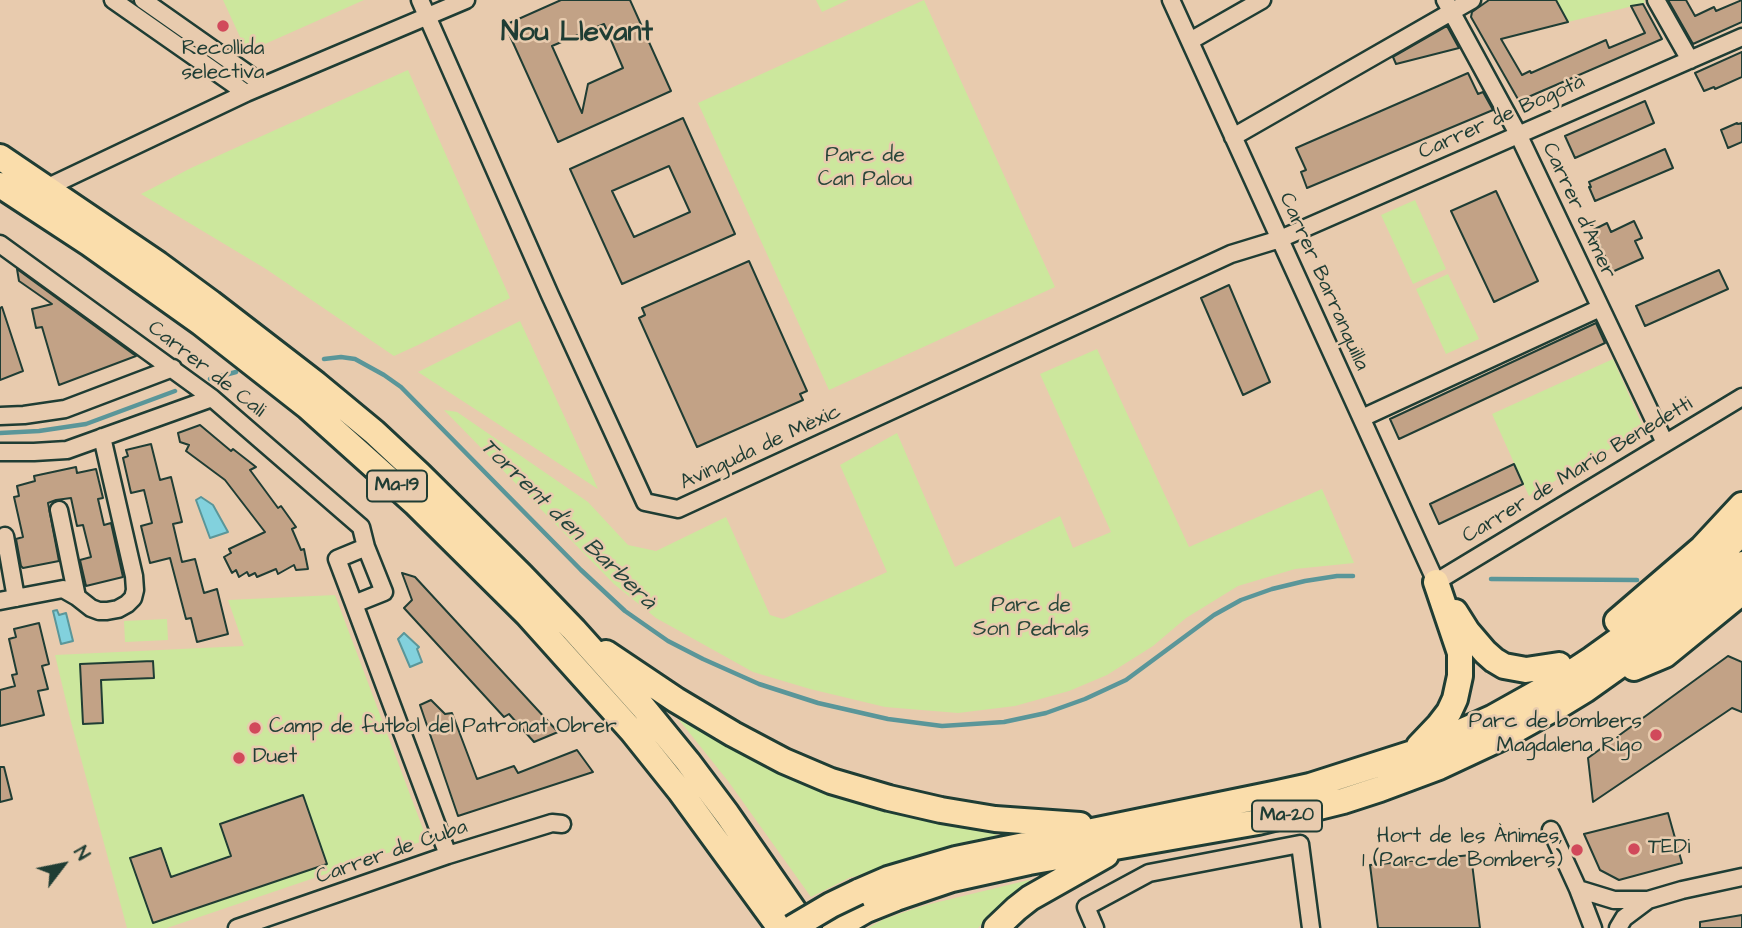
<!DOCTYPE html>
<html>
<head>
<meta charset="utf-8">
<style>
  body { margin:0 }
  #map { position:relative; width:1742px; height:928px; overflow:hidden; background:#e8cbae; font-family:"Architects Daughter",sans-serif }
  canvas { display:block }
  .north { position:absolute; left:28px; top:830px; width:70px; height:70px; -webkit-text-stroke:5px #e8cbae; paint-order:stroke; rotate:58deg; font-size:19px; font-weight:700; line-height:28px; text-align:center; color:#1f3d34 }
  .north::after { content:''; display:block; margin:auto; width:24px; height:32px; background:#1f3d34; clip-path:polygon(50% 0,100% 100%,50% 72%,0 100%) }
</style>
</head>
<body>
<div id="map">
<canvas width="1742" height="928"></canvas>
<div class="north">N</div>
</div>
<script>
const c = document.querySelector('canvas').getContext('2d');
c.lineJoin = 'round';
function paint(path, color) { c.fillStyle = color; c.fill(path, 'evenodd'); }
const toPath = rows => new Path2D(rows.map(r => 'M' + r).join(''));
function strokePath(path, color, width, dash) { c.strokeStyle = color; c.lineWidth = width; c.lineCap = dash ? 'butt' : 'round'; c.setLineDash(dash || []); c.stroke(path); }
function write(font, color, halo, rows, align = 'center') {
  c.font = font + ' "Architects Daughter",sans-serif'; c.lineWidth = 5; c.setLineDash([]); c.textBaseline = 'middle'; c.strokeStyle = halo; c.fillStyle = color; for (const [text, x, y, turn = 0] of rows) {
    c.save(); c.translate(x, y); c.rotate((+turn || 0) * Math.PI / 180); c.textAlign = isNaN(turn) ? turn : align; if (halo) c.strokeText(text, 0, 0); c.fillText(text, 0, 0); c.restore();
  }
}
paint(toPath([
  [223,0,364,0,247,52],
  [816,0,848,0,822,12],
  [924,0,1055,287,829,390,698,103],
  [1556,0,1644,0,1645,3,1568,22],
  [408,70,510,298,418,345,394,356,266,269,141,194,191,168],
  [1415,200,1446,269,1413,284,1381,215],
  [1448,274,1479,339,1446,354,1416,289],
  [520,321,598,489,418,372],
  [1097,349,1189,547,1322,489,1354,563,1295,569,1238,586,1186,618,1153,646,1107,675,1069,691,1015,706,958,713,885,707,810,689,753,672,656,618,614,584,444,410,457,412,588,502,628,545,656,551,726,517,770,615,783,619,887,572,840,465,897,433,955,567,1060,516,1073,548,1111,532,1040,374],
  [1613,359,1644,429,1529,496,1492,414],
  [335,595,426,837,423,841,167,928,127,928,71,722,55,655,244,646,228,600],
  [167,619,168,640,125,642,124,621],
  [668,706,689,717,995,829,997,834,993,838,912,857,854,877,851,877,811,897,728,781],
  [1029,880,1031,884,1012,896,995,911,978,928,868,928,884,919,926,905]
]), '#cce79d');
const water = toPath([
  [201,497,213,505,228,532,210,538,196,500,201,497],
  [57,610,59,615,66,613,73,641,61,644,53,611,57,610],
  [404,633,419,647,417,649,422,662,410,667,398,639,404,633]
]);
paint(water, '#82d1dd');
strokePath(water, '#5a9699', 2);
strokePath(toPath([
  [324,359,341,357,355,359,384,375,401,387,581,570,625,611,668,641,703,659,759,684,818,703,888,719,942,726,1004,722,1046,713,1085,699,1126,680,1214,615,1241,600,1272,589,1305,581,1337,576,1353,576],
  [210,379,236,372],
  [0,433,39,431,86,424,175,391],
  [1491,579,1637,580]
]), '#5a9699', 4.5);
const building = toPath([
  [561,0,630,0,671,91,558,142,505,25,561,0],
  [604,24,623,68,588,84,582,113,552,46,604,24],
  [1489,0,1556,0,1568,22,1501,39,1522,75,1530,71,1531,73,1606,40,1609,48,1645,33,1631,6,1643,4,1662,39,1519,101,1471,17,1472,12,1489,0],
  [1668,0,1686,0,1695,16,1714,7,1716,11,1742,0,1742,22,1693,44,1668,0],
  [1447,26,1459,48,1396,64,1393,57,1447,26],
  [1742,52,1742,77,1715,89,1714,87,1704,91,1695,73,1742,52],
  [1468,73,1478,94,1483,92,1493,110,1307,188,1301,172,1306,170,1296,148,1468,73],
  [1645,101,1654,123,1575,158,1565,136,1645,101],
  [683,118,735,234,622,284,570,169,683,118],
  [669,166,690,212,634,237,612,191,669,166],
  [1737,123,1738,124,1742,123,1742,142,1728,148,1721,130,1737,123],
  [1665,149,1673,168,1595,201,1589,187,1591,187,1589,182,1665,149],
  [1496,191,1538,281,1494,302,1451,211,1496,191],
  [1634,221,1642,238,1635,241,1643,258,1612,272,1593,230,1607,223,1611,232,1634,221],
  [749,261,807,391,800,394,803,400,697,447,639,318,645,315,642,308,749,261],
  [17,269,136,356,59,385,42,327,36,328,32,309,52,304,19,281,17,269],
  [1719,270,1728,289,1645,326,1636,306,1719,270],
  [1229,285,1270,382,1243,395,1201,298,1229,285],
  [2,307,23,371,0,380,0,308,2,307],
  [1596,323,1605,343,1399,439,1390,419,1596,323],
  [200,425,231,451,233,449,256,467,250,470,278,508,281,506,296,527,292,529,301,550,304,549,308,569,296,570,294,565,278,574,276,569,257,577,255,573,249,576,247,572,239,577,236,570,232,573,224,557,231,553,229,549,265,532,225,480,186,451,189,445,180,442,178,433,200,425],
  [151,444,160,480,171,477,182,522,173,524,182,562,195,559,204,593,217,589,228,634,197,642,191,618,186,619,170,558,150,563,141,526,152,523,144,490,131,493,123,458,128,456,126,450,151,444],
  [1514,464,1523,484,1439,524,1430,504,1514,464],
  [76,467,77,473,96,469,103,498,98,499,104,525,111,523,123,577,86,586,80,560,91,557,83,525,77,526,71,498,56,500,48,503,59,561,23,568,21,566,16,539,23,537,14,497,19,496,17,486,35,481,34,476,76,467],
  [402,573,415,577,558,732,534,742,509,714,504,717,404,608,412,600,402,573],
  [39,623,49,664,42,666,48,689,38,691,44,715,0,726,0,690,15,686,12,675,17,674,9,639,16,637,14,629,39,623],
  [1728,656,1742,662,1742,712,1732,708,1593,802,1588,758,1728,656],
  [153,661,154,678,101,680,103,723,83,724,80,664,153,661],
  [431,700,445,714,452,713,477,779,514,766,518,773,577,750,593,772,458,816,420,705,431,700],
  [0,767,4,767,12,799,0,802,0,767],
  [303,795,327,864,153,923,130,858,161,848,171,877,231,856,220,824,303,795],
  [1668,813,1682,863,1619,880,1600,870,1584,834,1668,813],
  [1471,855,1480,928,1378,928,1370,865,1471,855],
  [1742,915,1742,928,1700,928,1700,922,1742,915]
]);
paint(building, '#c2a286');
strokePath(building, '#1f3d34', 2);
const minor = toPath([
  [113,0,246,93,466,0],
  [143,0,264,85],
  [420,0,550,295,645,502,678,509,1231,254,1280,239,1742,37],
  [1171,0,1436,582,1742,397],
  [1445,0,1518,134,1665,443],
  [1656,0,1690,60],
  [1190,41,1262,0],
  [1233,137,1472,0],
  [46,188,246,93],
  [0,244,212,398,361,527,366,547,384,592,354,604,337,559,366,547],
  [0,416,24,415,65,409,173,368],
  [1362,418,1600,308],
  [0,452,34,452,67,450,212,398],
  [59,510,77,597],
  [5,536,16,598],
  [0,601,63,589,77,597,91,608,99,611,107,611,118,609,127,604,133,598,135,590,134,576,102,437],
  [354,604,448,855],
  [1551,830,1578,889,1593,928],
  [1578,889,1614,900,1648,900,1682,890,1742,877],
  [237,928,448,855,552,823,562,824],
  [1095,928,1086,907,1149,873,1300,844,1311,928],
  [1618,928,1624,918,1648,900]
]);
const highway = toPath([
  [0,157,158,264,211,303,316,384,374,432,419,474,521,575,574,630,643,707,688,762,727,814,806,928],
  [0,185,90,244,201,323,308,407,415,503,527,614,632,731,680,791,780,928],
  [1455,612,1467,631,1485,652,1494,660,1504,666,1526,670,1559,665],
  [1617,621,1702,548,1742,505],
  [606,653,676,700,733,734,784,761,831,781,889,798,941,810,995,819,1080,825],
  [1634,668,1665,655,1742,592],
  [1419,746,1439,725,1449,712,1455,699,1460,676,1460,653,1436,582],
  [858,892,888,879,956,859,1278,793,1310,786,1413,753,1492,718,1560,680,1592,659,1624,636,1684,588,1742,533],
  [835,928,866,910,896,898,952,879,1029,862,1258,822,1343,801,1380,789,1439,767,1501,738,1562,704,1585,690,1651,643,1679,621,1742,564],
  [996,928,1016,909,1030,898,1106,855]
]);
strokePath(minor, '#1f3d34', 21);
strokePath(highway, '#1f3d34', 30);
strokePath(minor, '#e8cbae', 16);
strokePath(highway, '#faddab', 24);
const highwayBridge = toPath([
  [792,928,831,905,858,892]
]);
strokePath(highwayBridge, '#1f3d34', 30, []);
strokePath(highwayBridge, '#faddab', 24);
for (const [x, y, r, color] of [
  [223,26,7,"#d1495b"],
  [255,728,7,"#d1495b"],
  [1656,735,7,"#d1495b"],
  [239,758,7,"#d1495b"],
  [1634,849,7,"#d1495b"],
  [1577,850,7,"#d1495b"]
]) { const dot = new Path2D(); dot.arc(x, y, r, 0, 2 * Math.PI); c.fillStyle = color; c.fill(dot); strokePath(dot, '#e8cbae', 2.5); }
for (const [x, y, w] of [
  [397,486,60],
  [1287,816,70]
]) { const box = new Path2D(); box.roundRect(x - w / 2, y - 15.5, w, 31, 5); c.fillStyle = '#e8cbae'; c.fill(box); strokePath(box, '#1f3d34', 2); }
write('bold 19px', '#1f3d34', null, [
  ["Ma-19",397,486],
  ["Ma-20",1287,816]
]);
write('21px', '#1f3d34', '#e8cbae', [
  ["Recollida",223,50,"center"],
  ["selectiva",223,74,"center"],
  ["Parc de bombers",1642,723,"right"],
  ["Magdalena Rigo",1642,747,"right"],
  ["Camp de futbol del Patronat Obrer",269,728],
  ["Duet",253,758],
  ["Hort de les Ànimes,",1563,838,"right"],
  ["1 (Parc de Bombers)",1563,862,"right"],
  ["TEDi",1648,849]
], 'left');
write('21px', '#1f3d34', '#e8cbae', [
  ["Carrer de Bogotà",1502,118,-24],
  ["Carrer d'Amer",1578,211,65],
  ["Carrer Barranquilla",1323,282,66],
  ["Carrer de Cali",206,370,38],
  ["Avinguda de Mèxic",761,448,-25],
  ["Carrer de Mario Benedetti",1578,471,-31],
  ["Carrer de Cuba",392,853,-19]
]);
write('21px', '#284639', '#e8cbae', [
  ["Parc de",865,157],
  ["Can Palou",865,181],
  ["Parc de",1031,607],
  ["Son Pedrals",1031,631]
]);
write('italic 23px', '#24443c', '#e8cbae', [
  ["Torrent d'en Barberà",567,525,44]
]);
write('bold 28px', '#1f3d34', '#e8cbae', [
  ["Nou Llevant",577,34]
]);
</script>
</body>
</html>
